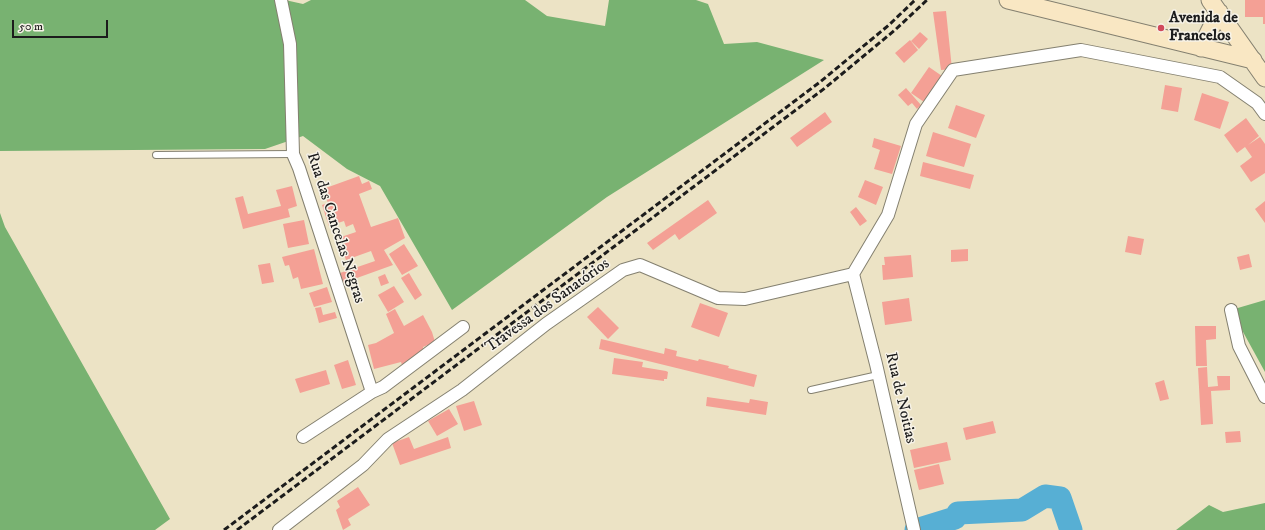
<!DOCTYPE html>
<html>
<head>
<meta charset="utf-8">
<style>
  body { margin:0 }
  #map { position:relative; width:1265px; height:530px; overflow:hidden; background:#ece3c5; font-family:"IM FELL DW Pica",serif }
  canvas { display:block }
  .scale { position:absolute; left:12px; top:20px; width:96px; height:18px; box-sizing:border-box; border:2px solid #1c1c1c; border-top:0; padding-left:5px; font-size:12px; line-height:14px; white-space:nowrap; color:#1c1c1c; -webkit-text-stroke:3px #f7f3e8; paint-order:stroke }
</style>
</head>
<body>
<div id="map">
<canvas width="1265" height="530"></canvas>
<div class="scale">50 m</div>
</div>
<script>
const c = document.querySelector('canvas').getContext('2d');
c.lineJoin = 'round';
function paint(path, color) { c.fillStyle = color; c.fill(path, 'evenodd'); }
const toPath = rows => new Path2D(rows.map(r => 'M' + r).join(''));
function strokePath(path, color, width, dash) { c.strokeStyle = color; c.lineWidth = width; c.lineCap = dash ? 'butt' : 'round'; c.setLineDash(dash || []); c.stroke(path); }
function write(font, color, halo, rows, align = 'center') {
  c.font = font + ' "IM FELL DW Pica",serif'; c.lineWidth = 3; c.setLineDash([]); c.textBaseline = 'middle'; c.strokeStyle = halo; c.fillStyle = color; for (const [text, x, y, turn = 0] of rows) {
    c.save(); c.translate(x, y); c.rotate((+turn || 0) * Math.PI / 180); c.textAlign = isNaN(turn) ? turn : align; if (halo) c.strokeText(text, 0, 0); c.fillText(text, 0, 0); c.restore();
  }
}
paint(toPath([
  [0,0,285,0,303,4,311,0,525,0,547,16,605,26,609,0,696,0,708,4,724,44,757,42,824,60,607,197,452,310,380,186,347,169,303,136,265,149,0,151],
  [0,213,5,227,170,519,155,530,0,530],
  [1265,300,1265,372,1231,310],
  [1265,503,1265,530,1176,530,1209,505,1223,512]
]), '#78b271');
strokePath(toPath([
  [916,530,955,518,958,513,1022,510,1045,496,1060,498,1071,530]
]), '#57afd4', 23);
paint(toPath([
  [1245,0,1265,0,1265,24,1263,24,1263,17,1245,17],
  [946,11,952,69,941,70,933,12],
  [920,32,928,39,919,49,911,41],
  [910,40,918,50,904,63,895,53],
  [929,67,942,76,924,102,911,93],
  [1165,85,1182,88,1178,112,1161,109],
  [906,88,921,105,917,109,912,103,908,106,898,95],
  [1202,93,1229,102,1220,129,1194,120],
  [956,105,985,115,976,138,948,128],
  [825,112,832,122,797,147,790,138],
  [1246,118,1259,136,1248,145,1260,137,1265,144,1265,173,1251,182,1240,166,1252,157,1245,147,1237,153,1224,135],
  [933,132,971,144,964,167,926,156],
  [874,138,901,146,892,174,874,169,880,150,872,147],
  [923,162,974,175,970,189,920,176],
  [359,176,362,184,369,181,372,189,359,194,371,227,398,218,405,238,384,250,393,265,343,283,340,273,375,261,371,251,346,260,338,238,356,232,353,224,346,227,344,221,329,226,322,205,328,203,323,189],
  [865,180,883,187,876,205,858,197],
  [292,186,297,206,288,209,290,217,243,229,235,198,243,196,248,214,281,206,276,190],
  [708,200,717,213,679,240,675,234,653,250,647,243],
  [1265,201,1265,223,1255,209],
  [856,207,867,221,860,226,850,212],
  [304,220,309,244,288,248,283,224],
  [1128,236,1144,239,1141,255,1125,252],
  [404,244,418,266,402,275,389,254],
  [314,249,323,284,301,289,298,277,293,279,289,265,285,266,282,257],
  [968,249,968,261,951,262,951,250],
  [1249,254,1252,267,1240,270,1237,257],
  [911,255,913,277,883,280,882,265,885,265,884,257],
  [270,263,274,282,262,284,258,265],
  [409,273,422,295,415,300,401,278],
  [385,274,389,283,381,286,378,277],
  [394,286,404,302,388,312,378,295],
  [327,287,332,302,314,307,309,293],
  [909,298,912,321,885,325,882,302],
  [700,303,728,313,719,337,691,327],
  [321,307,323,315,335,312,337,318,319,323,315,308],
  [598,307,619,328,608,339,587,317],
  [395,309,404,326,423,315,432,332,435,342,423,347,423,351,402,365,401,362,374,369,368,345,376,343,394,333,386,314],
  [1195,326,1216,326,1216,339,1206,340,1207,366,1196,366],
  [601,339,664,354,665,348,677,351,676,356,698,361,699,359,729,366,728,368,757,375,754,387,599,349],
  [614,358,643,362,642,367,666,371,668,372,667,379,664,379,664,381,612,374],
  [348,360,356,385,342,389,334,365],
  [1207,367,1208,387,1218,386,1217,376,1230,376,1230,390,1211,391,1213,424,1201,425,1198,368],
  [326,370,330,384,300,393,295,379],
  [1164,380,1169,399,1160,401,1155,383],
  [707,397,749,403,750,399,768,402,766,415,706,406],
  [474,401,482,425,464,431,456,406],
  [449,409,458,424,437,436,428,421],
  [993,421,996,433,966,440,963,428],
  [1240,431,1241,442,1226,443,1225,432],
  [409,437,414,449,448,437,451,448,400,465,392,443],
  [947,442,951,460,914,468,910,450],
  [939,464,944,484,919,490,914,470],
  [358,487,370,505,348,519,351,525,343,530,336,510,340,507,337,501]
]), '#f4a095');
const service = toPath([
  [156,155,293,154],
  [811,390,878,375]
]);
const minor = toPath([
  [281,0,290,44,293,154,299,168,372,392],
  [853,274,876,364,914,530],
  [1231,310,1239,346,1265,397],
  [303,437,372,392,383,387,463,327],
  [279,530,363,465,388,439,462,390,546,324,623,270,640,265,718,298,745,299,853,274,888,215,916,124,953,70,1081,50,1220,77,1257,103,1265,114]
]);
const secondary = toPath([
  [1008,0,1253,60],
  [1210,0,1265,78],
  [1201,48,1219,12]
]);
strokePath(service, '#848070', 8);
strokePath(minor, '#848070', 14);
strokePath(secondary, '#848070', 19);
strokePath(service, '#fff', 6);
strokePath(minor, '#fff', 12);
strokePath(secondary, '#f9e7c3', 17);
strokePath(toPath([
  [224,530,820,82,889,25,915,0],
  [237,530,825,88,895,30,927,0]
]), '#1c1c1c', 3, [6, 3]);
for (const [x, y, r, color] of [
  [1161,28,4,"#d1495b"]
]) { const dot = new Path2D(); dot.arc(x, y, r, 0, 2 * Math.PI); c.fillStyle = color; c.fill(dot); strokePath(dot, '#f7f3e8', 1.5); }
write('bold 16px', '#1c1c1c', '#f7f3e8', [
  ["Avenida de",1169,19],
  ["Francelos",1169,37]
], 'left');
write('16px', '#1c1c1c', '#f7f3e8', [
  ["Rua das Cancelas Negras",335,228,72],
  ["Travessa dos Sanatórios",548,306,-36],
  ["Rua de Noitias",900,398,77]
]);
</script>
</body>
</html>
